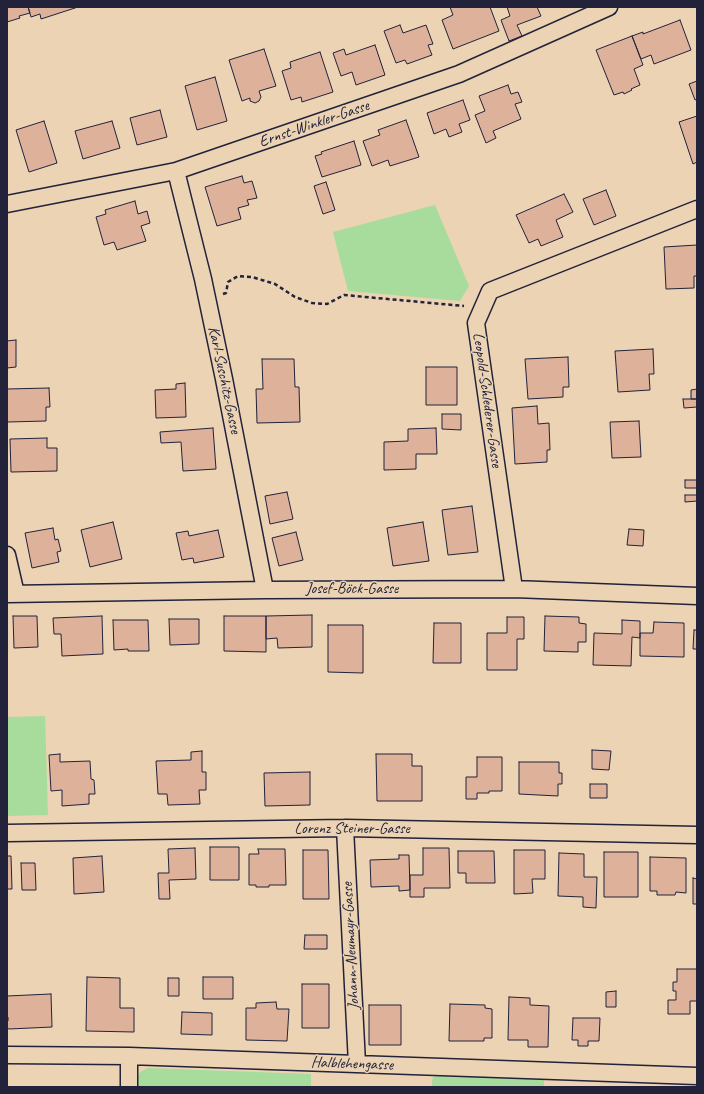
<!DOCTYPE html>
<html>
<head>
<meta charset="utf-8">
<style>
  body { margin:0 }
  #map { position:relative; width:704px; height:1094px; overflow:hidden; background:#ebd3b3; font-family:Caveat,sans-serif }
  canvas { display:block }
  .frame { position:absolute; inset:0; border:8px solid #22223b; pointer-events:none }
</style>
</head>
<body>
<div id="map">
<canvas width="704" height="1094"></canvas>
<div class="frame"></div>
</div>
<script>
const c = document.querySelector('canvas').getContext('2d');
c.lineJoin = 'round';
function paint(path, color) { c.fillStyle = color; c.fill(path, 'evenodd'); }
const toPath = rows => new Path2D(rows.map(r => 'M' + r).join(''));
function strokePath(path, color, width, dash) { c.strokeStyle = color; c.lineWidth = width; c.lineCap = dash ? 'butt' : 'round'; c.setLineDash(dash || []); c.stroke(path); }
function write(font, color, halo, rows, align = 'center') {
  c.font = font + ' Caveat,sans-serif'; c.lineWidth = 3; c.setLineDash([]); c.textBaseline = 'middle'; c.strokeStyle = halo; c.fillStyle = color; for (const [text, x, y, turn = 0] of rows) {
    c.save(); c.translate(x, y); c.rotate((+turn || 0) * Math.PI / 180); c.textAlign = isNaN(turn) ? turn : align; if (halo) c.strokeText(text, 0, 0); c.fillText(text, 0, 0); c.restore();
  }
}
paint(toPath([
  [435,205,469,286,460,301,348,291,333,232],
  [45,716,48,815,7,816,7,717],
  [148,1068,311,1074,311,1087,136,1087,136,1082,140,1072],
  [438,1075,544,1077,544,1087,432,1087,432,1081,433,1077]
]), '#a8dc9d');
const building = toPath([
  [7,7,28,7,30,13,19,16,20,18,7,22,7,7],
  [28,7,78,7,41,19,40,14,31,17,28,7],
  [450,7,490,7,499,31,453,49,442,20,453,15,450,7],
  [507,7,537,7,541,16,517,25,522,36,509,41,501,20,510,16,507,7],
  [680,20,691,50,654,64,651,55,641,59,632,36,643,32,643,34,680,20],
  [400,25,403,33,426,25,433,44,428,45,432,55,407,64,405,60,396,63,384,31,400,25],
  [632,36,643,65,634,69,640,85,631,89,632,90,624,94,623,92,614,95,596,50,632,36],
  [375,45,385,75,356,85,352,72,341,76,333,53,344,49,346,55,375,45],
  [264,49,276,86,259,91,261,97,259,101,255,103,250,101,250,98,242,101,229,60,264,49],
  [320,52,333,92,302,102,301,97,291,100,282,71,291,68,290,62,320,52],
  [215,77,227,121,197,130,185,86,215,77],
  [697,81,697,99,695,100,689,84,697,81],
  [508,85,511,94,518,92,522,102,515,104,521,119,493,131,496,138,486,143,475,115,485,111,479,96,508,85],
  [463,100,470,120,459,124,462,132,449,137,446,129,434,134,427,113,463,100],
  [160,110,167,137,137,145,130,118,160,110],
  [697,116,697,162,693,164,679,122,697,116],
  [406,120,419,157,390,166,388,160,372,166,363,141,380,135,378,130,406,120],
  [44,121,57,163,29,172,16,130,44,121],
  [112,121,120,148,83,159,75,131,112,121],
  [354,141,361,165,322,177,315,156,322,154,321,152,354,141],
  [242,176,244,183,252,181,257,198,247,200,249,205,238,208,241,219,217,226,205,187,242,176],
  [326,182,335,210,323,214,314,186,326,182],
  [606,190,616,216,594,225,583,199,606,190],
  [564,194,573,212,556,220,563,237,541,246,538,239,529,243,516,215,564,194],
  [135,201,138,214,147,211,150,223,141,226,146,241,117,250,114,242,104,245,96,217,106,214,105,210,135,201],
  [697,245,697,276,694,276,694,288,666,289,664,247,697,245],
  [16,340,16,367,7,368,7,341,16,340],
  [653,349,654,374,649,374,650,390,618,392,615,351,653,349],
  [568,357,569,387,563,387,563,397,528,399,525,359,568,357],
  [262,359,294,359,295,387,299,387,300,422,257,423,256,389,263,389,262,359],
  [426,367,457,367,457,405,426,405,426,367],
  [185,383,186,417,156,418,155,390,176,389,176,384,185,383],
  [49,388,50,407,46,407,46,421,7,422,7,389,49,388],
  [697,389,697,399,691,399,691,390,697,389],
  [683,399,697,399,697,407,684,408,683,399],
  [537,406,538,424,549,423,550,450,547,450,547,462,515,464,512,408,537,406],
  [442,414,461,414,461,430,442,429,442,414],
  [639,421,641,457,612,458,610,422,639,421],
  [213,428,216,469,183,471,181,442,161,443,160,432,213,428],
  [436,428,437,454,416,454,416,469,384,470,384,442,408,441,408,429,436,428],
  [47,438,47,448,57,448,57,471,11,472,10,439,47,438],
  [685,480,697,480,697,488,685,488,685,480],
  [287,492,293,519,270,524,265,496,287,492],
  [685,495,697,495,697,501,685,502,685,495],
  [472,506,478,552,448,555,442,510,472,506],
  [113,522,122,559,90,567,81,530,113,522],
  [423,522,429,561,393,566,387,528,423,522],
  [53,528,55,540,58,539,61,551,57,552,59,562,32,568,25,533,53,528],
  [629,529,644,530,643,546,627,545,629,529],
  [218,530,224,557,194,563,193,558,182,560,176,533,188,531,189,536,218,530],
  [296,532,303,560,279,566,272,538,296,532],
  [312,615,312,647,278,648,277,638,266,639,266,616,312,615],
  [13,616,37,616,38,647,14,648,13,616],
  [102,616,103,654,62,656,61,634,54,634,53,618,102,616],
  [224,616,266,616,266,652,224,651,224,616],
  [545,616,579,617,579,623,586,624,586,642,578,642,578,652,544,651,545,616],
  [507,617,524,617,524,639,517,639,517,670,487,670,487,633,507,633,507,617],
  [169,619,199,619,199,644,170,645,169,619],
  [113,620,148,620,149,651,128,651,128,649,114,650,113,620],
  [622,620,640,621,640,638,632,637,631,666,593,665,594,633,622,634,622,620],
  [654,622,684,623,684,657,640,656,640,633,653,633,654,622],
  [434,623,461,623,461,663,433,663,434,623],
  [328,625,363,625,363,673,328,672,328,625],
  [694,630,697,630,697,649,693,649,694,630],
  [592,750,611,751,609,770,592,769,592,750],
  [202,751,202,772,206,772,206,790,199,790,200,804,168,805,167,794,158,794,156,761,191,760,191,752,202,751],
  [60,754,60,762,90,761,91,779,94,780,95,794,89,794,89,804,62,806,62,790,51,791,49,755,60,754],
  [376,754,412,754,412,766,422,766,422,801,377,801,376,754],
  [477,757,502,757,502,791,489,791,489,793,477,793,477,799,466,799,466,777,477,777,477,757],
  [519,762,559,762,559,773,562,773,562,784,558,784,558,796,519,794,519,762],
  [310,772,310,805,265,806,264,773,310,772],
  [590,784,607,784,607,798,590,798,590,784],
  [210,847,239,847,239,880,210,880,210,847],
  [195,848,196,879,169,880,170,899,159,899,158,873,169,873,168,849,195,848],
  [423,848,449,848,450,888,424,888,424,897,410,897,410,875,423,875,423,848],
  [258,849,285,849,286,885,269,885,269,887,256,887,256,885,249,885,249,854,259,854,258,849],
  [303,850,328,850,329,899,303,899,303,850],
  [514,850,545,850,545,879,532,879,533,893,514,894,514,850],
  [458,851,494,851,495,883,466,883,466,873,458,873,458,851],
  [604,852,638,852,638,897,604,897,604,852],
  [559,853,584,854,584,877,597,877,596,908,583,907,583,897,558,896,559,853],
  [399,855,409,855,410,890,399,891,399,886,371,887,370,860,399,859,399,855],
  [7,856,11,856,12,889,7,889,7,856],
  [102,856,104,892,74,894,73,858,102,856],
  [650,857,686,858,686,893,676,892,675,895,657,895,657,891,650,891,650,857],
  [21,863,35,863,36,890,22,890,21,863],
  [693,878,697,879,697,904,693,904,693,878],
  [305,935,327,935,327,949,304,949,305,935],
  [677,969,697,969,697,1001,690,1001,690,1014,668,1014,668,1000,676,1000,676,991,673,991,673,982,677,982,677,969],
  [87,977,120,978,120,1008,134,1008,134,1032,86,1031,87,977],
  [203,977,233,977,233,999,203,999,203,977],
  [168,978,179,978,179,996,168,996,168,978],
  [302,984,329,984,329,1028,302,1028,302,984],
  [616,991,616,1007,606,1007,606,992,616,991],
  [51,994,52,1027,9,1029,7,1028,7,1021,8,1021,8,1017,7,1017,7,996,51,994],
  [509,997,530,998,530,1005,549,1006,548,1047,528,1047,528,1040,508,1040,509,997],
  [276,1002,277,1009,289,1009,287,1041,246,1040,246,1008,256,1008,256,1003,276,1002],
  [450,1004,485,1005,485,1008,492,1009,492,1038,484,1038,484,1041,449,1041,450,1004],
  [369,1005,401,1005,401,1045,369,1045,369,1005],
  [182,1012,212,1013,212,1035,181,1034,182,1012],
  [573,1018,600,1018,599,1041,588,1041,588,1046,578,1046,578,1040,572,1040,573,1018]
]);
paint(building, '#deb19b');
strokePath(building, '#22223b', 1);
const street = toPath([
  [176,171,203,279,224,379,265,590],
  [7,204,176,171,459,74,609,7],
  [7,555,16,594],
  [514,589,476,323,490,291,697,209],
  [7,594,265,590,514,589,697,596],
  [345,828,357,1064],
  [7,833,345,828,697,835],
  [7,1055,129,1056,697,1076],
  [129,1056,129,1087]
]);
strokePath(street, '#22223b', 19);
strokePath(toPath([
  [223,294,226,293,228,282,238,276,252,277,275,284,295,297,312,303,327,304,344,295,464,306]
]), '#22223b', 2.5, [4, 3]);
strokePath(street, '#ebd3b3', 16);
write('16px', '#22223b', '#ebd3b3', [
  ["Ernst-Winkler-Gasse",314,124,-19],
  ["Karl-Suschitz-Gasse",224,380,78],
  ["Leopold-Schlederer-Gasse",487,400,82],
  ["Josef-Böck-Gasse",352,589],
  ["Lorenz Steiner-Gasse",352,829],
  ["Johann-Neumayr-Gasse",351,946,-93],
  ["Halblehengasse",352,1064,2]
]);
</script>
</body>
</html>
